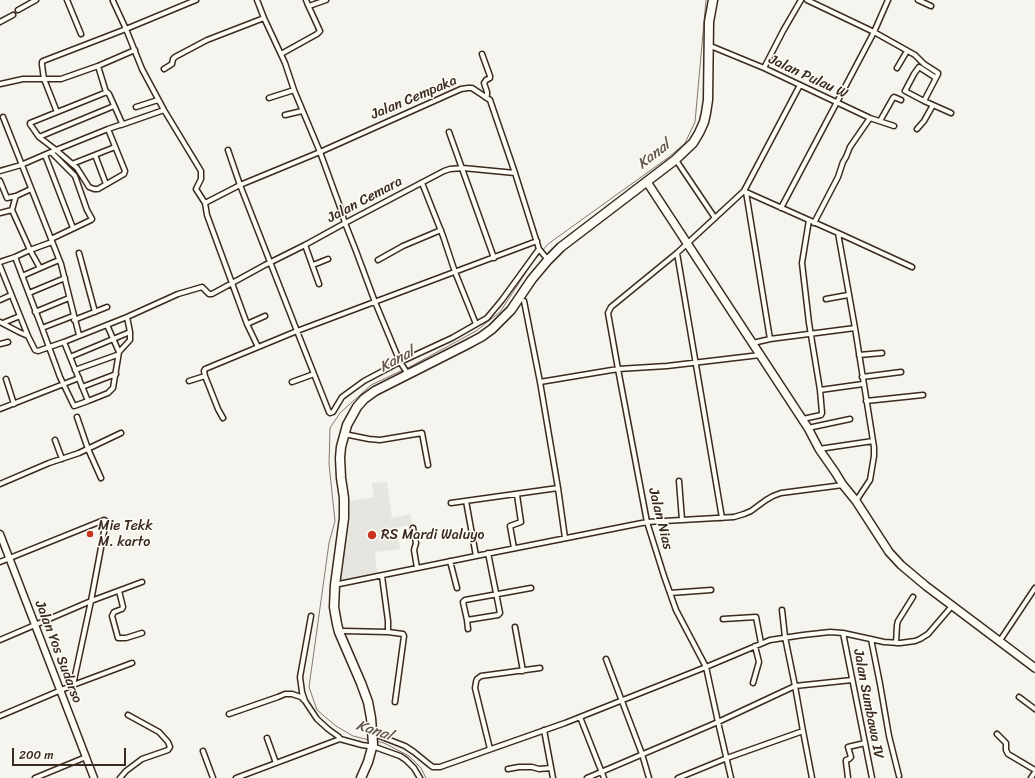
<!DOCTYPE html>
<html>
<head>
<meta charset="utf-8">
<style>
  body { margin:0 }
  #map { position:relative; width:1035px; height:778px; overflow:hidden; background:#f5f4ee; font-family:Sriracha,sans-serif }
  canvas { display:block }
  .scale { position:absolute; left:12px; top:748px; width:114px; height:18px; box-sizing:border-box; border:2px solid #3b2a1e; border-top:0; padding-left:5px; font-size:12px; line-height:14px; white-space:nowrap; color:#3b2a1e; -webkit-text-stroke:3px #fdfcf7; paint-order:stroke }
</style>
</head>
<body>
<div id="map">
<canvas width="1035" height="778"></canvas>
<div class="scale">200 m</div>
</div>
<script>
const c = document.querySelector('canvas').getContext('2d');
c.lineJoin = 'round';
function paint(path, color) { c.fillStyle = color; c.fill(path, 'evenodd'); }
const toPath = rows => new Path2D(rows.map(r => 'M' + r).join(''));
function strokePath(path, color, width, dash) { c.strokeStyle = color; c.lineWidth = width; c.lineCap = dash ? 'butt' : 'round'; c.setLineDash(dash || []); c.stroke(path); }
function write(font, color, halo, rows, align = 'center') {
  c.font = font + ' Sriracha,sans-serif'; c.lineWidth = 3; c.setLineDash([]); c.textBaseline = 'middle'; c.strokeStyle = halo; c.fillStyle = color; for (const [text, x, y, turn = 0] of rows) {
    c.save(); c.translate(x, y); c.rotate((+turn || 0) * Math.PI / 180); c.textAlign = isNaN(turn) ? turn : align; if (halo) c.strokeText(text, 0, 0); c.fillText(text, 0, 0); c.restore();
  }
}
paint(toPath([
  [387,482,392,518,410,514,412,524,396,528,400,549,375,552,377,573,373,574,373,575,343,581,340,578,350,517,350,501,374,497,372,483]
]), '#e7e5df');
strokePath(toPath([
  [542,251,548,244,669,157,685,143,695,122,706,0],
  [406,369,476,331,500,312,534,260,540,254],
  [369,740,353,736,336,726,317,710,309,687,329,543,335,521,329,464,330,428,340,413,371,385,403,370],
  [376,741,384,743,409,756,421,768,426,778]
]), '#84786e', 1);
const street = toPath([
  [67,0,81,34],
  [257,0,264,18,285,63,294,90,320,152,340,207,345,223,356,251,375,302,400,362,408,374],
  [306,0,308,5,309,6,326,0],
  [807,0,874,32,915,55,924,64,938,73,938,74,936,78],
  [918,0,931,6],
  [113,1,126,29,142,69,164,110,201,171,201,179,196,189,205,203],
  [18,10,36,0],
  [0,22,13,15],
  [713,47,764,68,870,118,894,126],
  [281,54,317,34,320,31,308,5],
  [482,54,490,76,490,78,486,80,484,83,487,92,487,95,485,97],
  [98,66,106,92],
  [764,68,783,31,801,0],
  [897,68,907,51],
  [164,69,172,64,173,59,175,57,207,40,264,18],
  [0,84,23,79,61,79,98,66,135,50],
  [269,98,294,90],
  [924,101,936,78,919,67,914,74,905,91,924,101,951,113],
  [136,107,158,100],
  [57,112,44,79,42,65,42,62,43,61,126,29,196,0],
  [285,115,302,111],
  [3,117,61,264,79,335],
  [880,121,893,98,894,97,901,100],
  [121,125,164,110],
  [917,129,924,121,933,105],
  [449,132,494,258],
  [39,137,114,106],
  [228,150,240,185,297,331,329,412,330,413,333,412,342,397,364,381,400,362,452,338,487,318,502,300,539,249],
  [51,152,75,176,87,210,92,219,91,220,51,239],
  [45,155,73,228],
  [95,155,106,184],
  [678,163,715,218],
  [72,164,115,147],
  [0,171,21,165,51,152,56,150,108,129,120,125,122,123,109,94,107,92,30,123,30,124,39,137,56,150,77,168,89,187,94,189,98,189,124,174,125,171,108,129],
  [0,181,7,198,16,196],
  [422,183,443,236,455,272,476,324],
  [744,191,746,192,770,339],
  [746,192,838,233,912,267],
  [781,208,874,32,888,0],
  [0,213,12,210],
  [814,223,838,177,843,162,846,157,850,147,870,118],
  [838,233,855,328,874,447,874,456,870,480,856,501],
  [305,245,319,284],
  [79,253,95,312],
  [677,253,722,518],
  [15,257,42,328,60,377,74,406,88,401,108,393,113,388,119,352,130,340,130,332,127,317],
  [378,260,403,246,441,230],
  [0,262,15,257,30,250,12,210,15,199,16,196,31,189],
  [313,265,328,259],
  [0,266,28,336,35,350,38,351,64,342,127,317,178,294,202,287,209,294,212,294,265,265,305,245,345,223,444,171,450,169,463,168,515,173],
  [40,268,30,250,52,242],
  [22,276,59,260],
  [29,293,65,278],
  [826,299,848,295],
  [0,300,11,295],
  [524,301,540,382,558,488,565,538],
  [35,312,69,298],
  [74,320,107,307],
  [0,322,19,332,28,336],
  [3,323,20,316],
  [247,324,265,316],
  [107,325,119,352],
  [42,328,73,316],
  [64,342,88,401],
  [753,343,770,339,855,328],
  [0,344,8,342],
  [258,347,247,324,207,215,205,203,240,185,320,152,461,89,468,88,472,88,490,100,515,173,539,249,548,260],
  [859,355,882,353],
  [70,357,130,332],
  [75,370,117,355],
  [862,377,901,372],
  [6,379,14,404],
  [189,381,205,376],
  [292,382,314,374],
  [540,382,618,369,667,366,760,355],
  [82,387,116,374],
  [820,390,863,384],
  [866,401,923,395],
  [0,409,79,378],
  [77,417,88,449,101,478],
  [223,418,218,409,205,376,204,371,205,369,297,331,537,241],
  [803,419,821,415,822,413,820,390,809,323,802,263,809,220],
  [808,428,850,419],
  [349,435,369,439,380,440,422,433,428,465],
  [55,440,62,459],
  [819,449,873,441],
  [679,481,682,520],
  [0,484,49,463,79,453,121,433],
  [466,501,476,556],
  [451,503,558,488],
  [413,528,416,543,414,550,417,568],
  [514,548,510,526,521,522,517,495],
  [450,561,457,588],
  [0,562,104,520,106,521,91,601,73,685,0,716],
  [382,576,388,621,388,632],
  [339,584,476,556,647,522,734,517,744,514,751,511,766,500,773,496,781,493,843,485],
  [119,591,123,607,122,609,114,612,112,616,118,638,126,638,142,633],
  [670,593,711,590],
  [723,619,756,617,761,643],
  [467,620,498,615,500,613,488,553],
  [515,627,523,671],
  [468,629,467,620,463,602,465,600,531,588],
  [343,631,388,632,403,634,404,636,395,702],
  [843,633,872,778],
  [871,639,880,684,889,736,899,776],
  [0,640,91,601,142,582],
  [999,642,1035,588],
  [896,643,897,625,898,621,913,597],
  [606,659,642,754,649,778],
  [753,683,759,662,755,646],
  [73,685,132,663],
  [1019,697,1035,709],
  [305,701,302,692,300,677,311,616],
  [229,714,278,697,285,694,292,694,301,697,305,701,317,719,328,729,339,737,340,739],
  [580,717,604,778],
  [544,730,553,778],
  [803,731,812,778],
  [372,734,377,735,405,746,414,752,430,765,433,767,440,767,565,723,706,667,770,640,803,635,830,632,843,633,884,642,900,643,915,641,920,639,928,634,952,606],
  [997,734,1006,743,1006,750,1008,754,1035,770],
  [267,738,276,763],
  [490,749,475,688,476,682,477,679,481,676,540,668],
  [203,751,213,778],
  [508,769,519,767,532,767,539,769,551,768],
  [35,778,86,757],
  [120,778,126,771,142,759,168,750,170,747,168,742,159,732,128,715],
  [236,778,340,739,362,745,375,747,400,756,406,760,414,768,420,778],
  [587,778,718,722,795,686,852,680],
  [678,778,727,758,803,731,795,686,785,637,782,610],
  [731,778,718,722,706,667,676,610,664,576,647,522,618,369,608,313,611,307,677,253,744,191,800,85],
  [848,778,846,762,846,760,849,759,851,757,848,747,865,743],
  [1031,778,1035,772]
]);
const secondary = toPath([
  [0,534,94,778]
]);
const primary = toPath([
  [647,182,808,428,819,449,835,472,843,485,856,501,889,552,901,565,926,586,1035,668]
]);
const highway = toPath([
  [361,778,368,762,373,744,371,718,368,702,361,683,339,632,337,624,334,607,335,585,344,518,344,498,341,478,340,458,341,447,347,425,357,407,364,399,375,391,466,345,481,337,492,329,511,310,532,279,548,260,561,247,675,160,693,143,699,133,704,122,706,113,708,100,709,22,713,0]
]);
strokePath(street, '#3b2a1e', 7);
strokePath(secondary, '#3b2a1e', 9);
strokePath(primary, '#3b2a1e', 10);
strokePath(highway, '#3b2a1e', 11);
strokePath(street, '#fdfcf7', 4);
strokePath(secondary, '#fdfcf7', 6);
strokePath(primary, '#fdfcf7', 7);
strokePath(highway, '#fdfcf7', 8);
for (const [x, y, r, color] of [
  [90,534,4,"#c8321e"],
  [372,535,5,"#c8321e"]
]) { const dot = new Path2D(); dot.arc(x, y, r, 0, 2 * Math.PI); c.fillStyle = color; c.fill(dot); strokePath(dot, '#fdfcf7', 1.5); }
write('14px', '#3b2a1e', '#fdfcf7', [
  ["Jalan Pulau W",808,77,25],
  ["Jalan Cempaka",414,98,-23],
  ["Jalan Cemara",365,200,-28],
  ["Jalan Nias",660,519,76],
  ["Jalan Yos Sudarso",58,652,69],
  ["Jalan Sumbawa IV",868,704,79]
]);
write('14px', '#3b2a1e', '#fdfcf7', [
  ["Mie Tekk",98,526],
  ["M. karto",98,542],
  ["RS Mardi Waluyo",381,535]
], 'left');
write('italic 15px', '#65584d', '#fdfcf7', [
  ["Kanal",654,155,-38],
  ["Kanal",397,360,-28],
  ["Kanal",374,731,18]
]);
</script>
</body>
</html>
